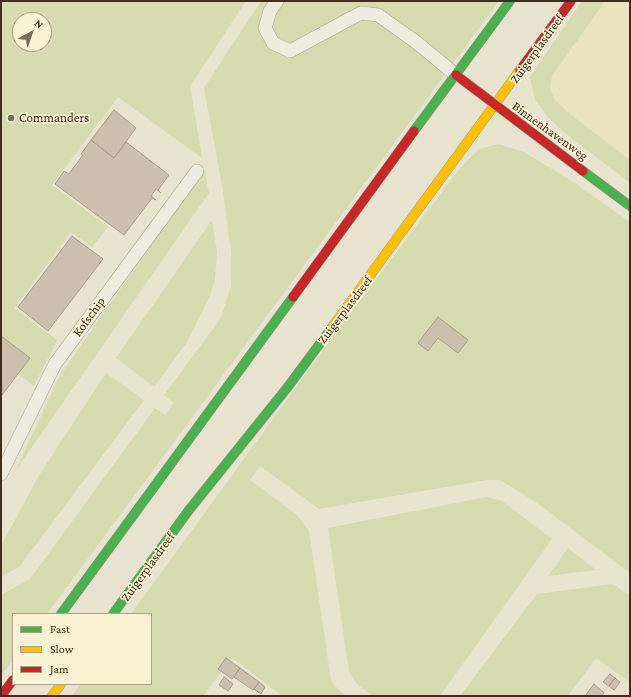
<!DOCTYPE html>
<html>
<head>
<meta charset="utf-8">
<style>
  body { margin:0 }
  #map { position:relative; width:631px; height:697px; overflow:hidden; background:#e8e3ce; font-family:"Crimson Pro",serif }
  canvas { display:block }
  .frame { position:absolute; inset:0; border:2px solid #3d301d; pointer-events:none }
  .legend { position:absolute; left:12px; top:613px; width:140px; height:72px; box-sizing:border-box; background:#f9f2d3; border:1px solid #aea48a; margin:0; padding:5px 7px; list-style:none; font-size:12px; color:#3d301d }
  .legend li { display:flex; align-items:center; gap:8px; height:20px }
  .legend b { width:20px; border:1px solid #aea48a }
  .north { position:absolute; left:12px; top:12px; width:40px; height:40px; box-sizing:border-box; background:#f9f2d3; border:1px solid #aea48a; border-radius:50%; rotate:40deg; font-size:11px; font-weight:700; line-height:16px; text-align:center; color:#3d301d }
  .north::after { content:''; display:block; margin:auto; width:14px; height:18px; background:#796f5b; clip-path:polygon(50% 0,100% 100%,50% 72%,0 100%) }
</style>
</head>
<body>
<div id="map">
<canvas width="631" height="697"></canvas>
<div class="frame"></div>
<ul class="legend">
<li><b style="height:5px;background:#4caf50"></b>Fast</li>
<li><b style="height:5px;background:#ffc107"></b>Slow</li>
<li><b style="height:5px;background:#c62828"></b>Jam</li>
</ul>
<div class="north">N</div>
</div>
<script>
const c = document.querySelector('canvas').getContext('2d');
c.lineJoin = 'round';
function paint(path, color) { c.fillStyle = color; c.fill(path, 'evenodd'); }
const toPath = rows => new Path2D(rows.map(r => 'M' + r).join(''));
function strokePath(path, color, width, dash) { c.strokeStyle = color; c.lineWidth = width; c.lineCap = dash ? 'butt' : 'round'; c.setLineDash(dash || []); c.stroke(path); }
function write(font, color, halo, rows, align = 'center') {
  c.font = font + ' "Crimson Pro",serif'; c.lineWidth = 3.5; c.setLineDash([]); c.textBaseline = 'middle'; c.strokeStyle = halo; c.fillStyle = color; for (const [text, x, y, turn = 0] of rows) {
    c.save(); c.translate(x, y); c.rotate((+turn || 0) * Math.PI / 180); c.textAlign = isNaN(turn) ? turn : align; if (halo) c.strokeText(text, 0, 0); c.fillText(text, 0, 0); c.restore();
  }
}
paint(toPath([
  [605,1,630,1,630,160,571,115,555,100,550,89,552,76]
]), '#e9e4bd');
paint(toPath([
  [1,1,246,1,190,86,202,158,118,97,52,185,108,227,92,247,71,232,14,308,57,340,34,386,14,371,1,340],
  [20,20,44,20,44,44,20,44],
  [261,1,499,1,47,614,13,614,13,660,1,676,1,595,30,579,155,408,165,415,174,403,164,395,221,318,231,286,231,252,223,191,204,88],
  [582,1,605,1,552,76,550,89,555,100,571,115,630,160,630,183,566,134,548,117,535,100,530,77],
  [499,144,524,152,573,182,630,222,630,573,537,503,500,480,487,480,319,509,260,466,250,480,298,516,309,531,331,680,334,685,346,696,282,696,232,658,203,696,72,696,81,684,151,684,151,614,131,614,337,331,461,167,479,149],
  [204,169,209,193,16,470,59,377],
  [212,220,217,251,215,279,209,298,187,342,154,387,116,358],
  [106,373,144,400,20,566,1,577,1,546,38,477],
  [486,497,502,501,552,539,440,696,372,696,356,683,349,672,328,528],
  [568,548,596,570,548,576],
  [613,584,630,596,630,682,596,658,568,696,460,696,537,594]
]), '#d5daaf');
const building = toPath([
  [114,110,136,128,114,158,91,140,114,110],
  [91,140,114,158,126,142,169,175,158,190,161,193,156,189,151,196,156,200,152,198,124,235,55,184,64,171,69,174,83,155,81,154,91,140],
  [72,236,103,259,48,331,18,307,72,236],
  [438,317,468,340,458,353,438,338,428,351,418,343,438,317],
  [1,336,30,358,2,395,1,394,1,336],
  [226,658,240,668,232,679,218,669,226,658],
  [240,668,259,682,253,690,234,677,240,668],
  [610,674,615,678,609,686,603,682,610,674],
  [224,677,233,684,228,691,219,685,224,677],
  [615,678,620,682,614,690,609,686,615,678],
  [259,682,265,687,261,694,254,689,259,682],
  [594,684,604,693,602,696,585,696,594,684]
]);
paint(building, '#ccc1ae');
strokePath(building, '#a99e8d', 1);
const street = toPath([
  [277,1,270,11,265,28,273,43,290,51,361,13,378,15,416,42,456,75],
  [1,474,55,364,197,171]
]);
const fast = toPath([
  [414,131,510,1],
  [583,171,630,206],
  [61,614,293,297],
  [113,614,189,510,287,388,333,326]
]);
const slow = toPath([
  [333,326,520,70],
  [52,696,61,684]
]);
const jam = toPath([
  [520,70,571,1],
  [456,75,583,171],
  [293,297,414,131],
  [1,696,13,680]
]);
strokePath(street, '#ada696', 14);
strokePath(fast, '#9d9787', 10);
strokePath(slow, '#9d9787', 10);
strokePath(jam, '#9d9787', 10);
strokePath(street, '#efece0', 13);
strokePath(fast, '#4caf50', 9);
strokePath(slow, '#ffc107', 9);
strokePath(jam, '#c62828', 9);
for (const [x, y, r, color] of [
  [11,118,4,"#796f5b"]
]) { const dot = new Path2D(); dot.arc(x, y, r, 0, 2 * Math.PI); c.fillStyle = color; c.fill(dot); strokePath(dot, '#f9f2d3', 1.5); }
write('13px', '#3d301d', '#f9f2d3', [
  ["Zuigerplasdreef",537,49,-54],
  ["Binnenhavenweg",550,131,36],
  ["Zuigerplasdreef",345,310,-53],
  ["Kofschip",89,317,-54],
  ["Zuigerplasdreef",148,567,-54]
]);
write('13px', '#3d301d', '#f9f2d3', [
  ["Commanders",19,118]
], 'left');
</script>
</body>
</html>
